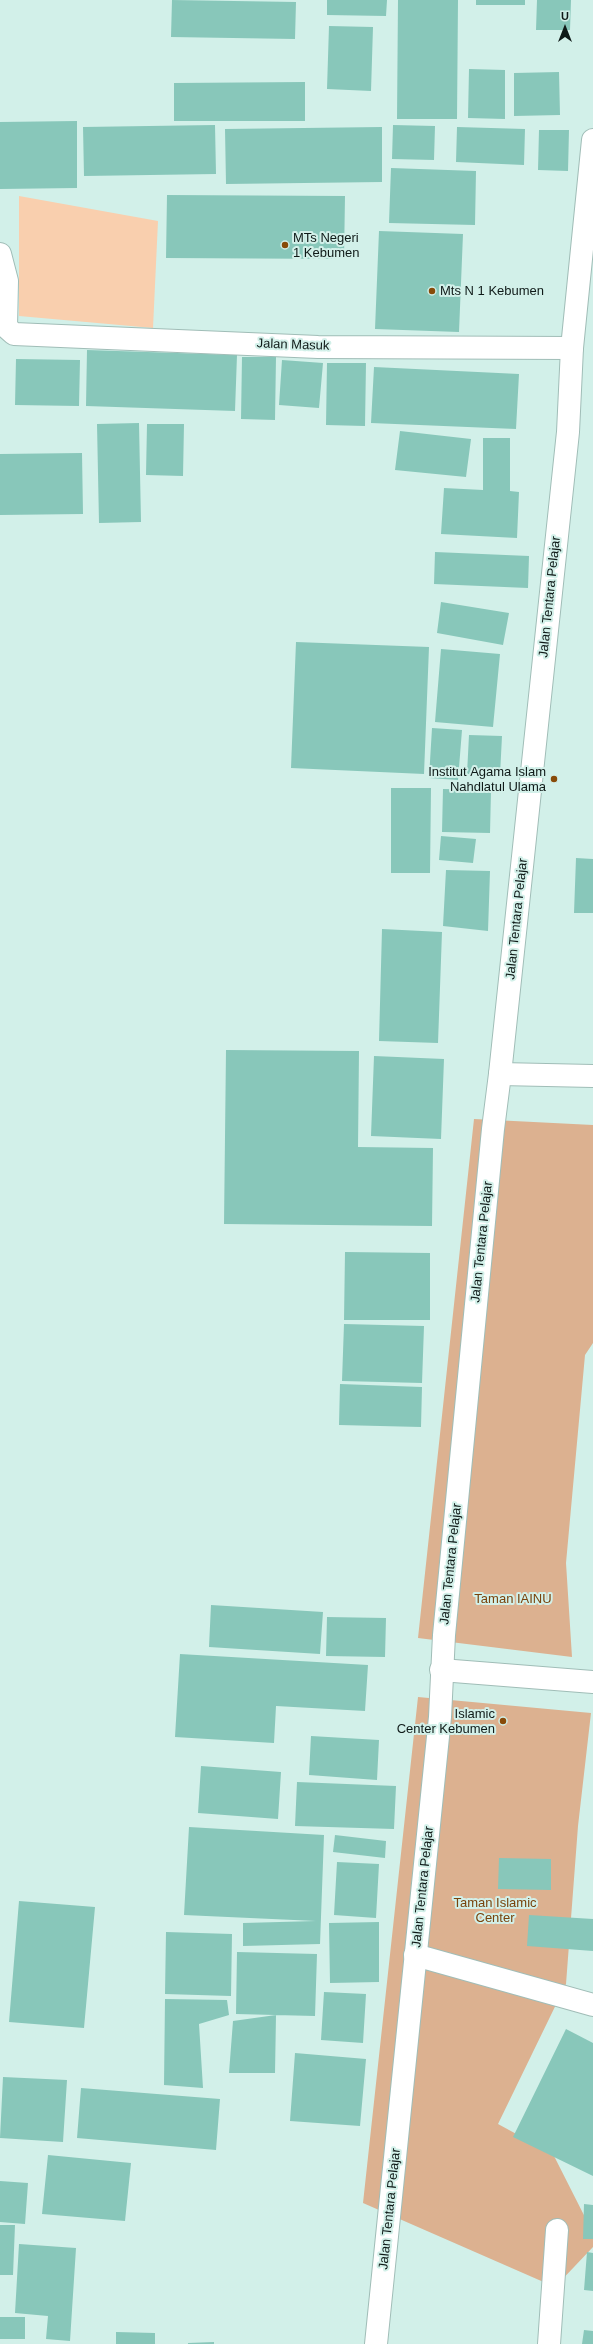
<!DOCTYPE html>
<html>
<head>
<meta charset="utf-8">
<style>
  body { margin:0 }
  #map { position:relative; width:593px; height:2344px; overflow:hidden; background:#d2f0e9; font-family:Arial,sans-serif }
  canvas { display:block }
  .north { position:absolute; left:545px; top:8px; width:40px; height:40px; -webkit-text-stroke:3px #d2f0e9; paint-order:stroke; rotate:0deg; font-size:11px; font-weight:700; line-height:16px; text-align:center; color:#0f1a18 }
  .north::after { content:''; display:block; margin:auto; width:14px; height:18px; background:#0f1a18; clip-path:polygon(50% 0,100% 100%,50% 72%,0 100%) }
</style>
</head>
<body>
<div id="map">
<canvas width="593" height="2344"></canvas>
<div class="north">U</div>
</div>
<script>
const c = document.querySelector('canvas').getContext('2d');
c.lineJoin = 'round';
function paint(path, color) { c.fillStyle = color; c.fill(path, 'evenodd'); }
const toPath = rows => new Path2D(rows.map(r => 'M' + r).join(''));
function strokePath(path, color, width, dash) { c.strokeStyle = color; c.lineWidth = width; c.lineCap = dash ? 'butt' : 'round'; c.setLineDash(dash || []); c.stroke(path); }
function write(font, color, halo, rows, align = 'center') {
  c.font = font + ' Arial,sans-serif'; c.lineWidth = 4; c.setLineDash([]); c.textBaseline = 'middle'; c.strokeStyle = halo; c.fillStyle = color; for (const [text, x, y, turn = 0] of rows) {
    c.save(); c.translate(x, y); c.rotate((+turn || 0) * Math.PI / 180); c.textAlign = isNaN(turn) ? turn : align; if (halo) c.strokeText(text, 0, 0); c.fillText(text, 0, 0); c.restore();
  }
}
paint(toPath([
  [19,196,158,221,153,328,19,316]
]), '#f9cfae');
paint(toPath([
  [474,1119,593,1125,593,1343,585,1355,566,1563,572,1657,418,1638],
  [418,1697,591,1713,578,1826,566,1984,498,2124,553,2154,593,2233,593,2247,555,2287,363,2203]
]), '#dcb190');
paint(toPath([
  [172,0,296,2,295,39,171,37],
  [327,0,387,0,386,16,327,15],
  [398,0,458,0,457,119,397,119],
  [476,0,525,0,525,5,476,5],
  [537,0,571,0,570,30,536,30],
  [329,26,373,27,371,91,327,89],
  [469,69,505,70,505,119,468,118],
  [559,72,560,115,514,116,514,73],
  [305,82,305,121,174,121,174,83],
  [77,121,77,188,0,189,0,122],
  [215,125,216,174,84,176,83,127],
  [393,125,435,126,434,160,392,159],
  [382,127,382,182,226,184,225,129],
  [457,127,525,129,524,165,456,162],
  [539,130,569,130,568,171,538,170],
  [391,168,476,171,475,225,389,223],
  [167,195,345,196,344,259,166,258],
  [379,231,463,234,459,332,375,329],
  [87,350,237,355,235,411,86,406],
  [242,357,276,357,275,420,241,419],
  [16,359,80,360,79,406,15,405],
  [282,360,323,363,319,408,279,405],
  [327,363,366,363,365,426,326,425],
  [374,367,519,374,516,429,371,423],
  [139,423,141,522,99,523,97,424],
  [147,424,184,424,183,476,146,475],
  [400,431,471,439,466,477,395,470],
  [483,438,510,438,510,491,519,492,517,538,441,534,444,488,483,490],
  [82,453,83,514,0,515,0,454],
  [435,552,529,556,528,588,434,584],
  [441,602,509,613,503,645,437,633],
  [296,642,429,647,424,774,291,768],
  [441,649,500,654,493,727,435,722],
  [432,728,462,730,458,780,429,778],
  [469,735,502,736,500,775,467,774],
  [391,788,431,788,430,873,391,873],
  [443,789,491,790,490,833,442,832],
  [441,836,476,839,473,863,439,860],
  [576,858,593,859,593,913,574,913],
  [446,870,490,871,488,931,443,926],
  [382,929,442,932,438,1043,379,1041],
  [226,1050,359,1051,358,1147,433,1148,432,1226,224,1224],
  [374,1056,444,1059,441,1139,371,1136],
  [345,1252,430,1253,430,1320,344,1320],
  [344,1324,424,1326,422,1383,342,1381],
  [340,1384,422,1387,421,1427,339,1425],
  [211,1605,323,1612,320,1654,209,1647],
  [327,1617,386,1618,385,1657,326,1656],
  [180,1654,368,1665,365,1711,276,1706,274,1743,175,1737],
  [311,1736,379,1740,377,1780,309,1775],
  [201,1766,281,1772,278,1819,198,1813],
  [297,1782,396,1786,394,1829,295,1826],
  [189,1827,324,1835,320,1944,243,1946,243,1923,316,1921,184,1915],
  [335,1835,386,1841,385,1858,333,1852],
  [499,1858,551,1859,551,1890,498,1889],
  [337,1862,379,1864,376,1918,334,1915],
  [19,1901,95,1907,84,2028,9,2022],
  [529,1915,593,1919,593,1951,527,1946],
  [379,1922,379,1982,330,1983,329,1923],
  [166,1932,232,1934,231,1996,165,1994],
  [237,1952,317,1954,315,2016,236,2014],
  [324,1992,366,1994,363,2043,321,2040],
  [165,1999,227,2000,229,2015,199,2024,203,2088,164,2085],
  [276,2015,275,2073,229,2073,233,2021],
  [566,2029,593,2043,593,2176,513,2137],
  [295,2053,366,2059,360,2126,290,2121],
  [3,2077,67,2080,63,2142,0,2138],
  [81,2088,220,2099,216,2150,77,2138],
  [48,2155,131,2163,125,2221,42,2214],
  [0,2181,28,2183,25,2224,0,2222],
  [584,2204,593,2205,593,2239,583,2239],
  [0,2225,15,2225,13,2275,0,2275],
  [19,2244,76,2248,70,2341,46,2339,48,2316,15,2313],
  [587,2252,593,2253,593,2291,584,2290],
  [0,2317,25,2317,25,2339,0,2339],
  [584,2330,593,2331,593,2344,582,2344],
  [116,2332,155,2333,155,2344,116,2344],
  [214,2342,214,2344,188,2344,188,2343]
]), '#88c7ba');
const minor = toPath([
  [0,254,7,281,6,327,14,334,318,347,572,348],
  [500,1074,593,1076],
  [441,1670,593,1682],
  [415,1955,593,2005],
  [549,2344,557,2230]
]);
const major = toPath([
  [376,2344,440,1717,444,1635,493,1129,500,1074,568,432,572,348,593,140]
]);
strokePath(minor, '#a0bdb7', 24);
strokePath(major, '#a0bdb7', 24);
strokePath(minor, '#fff', 22);
strokePath(major, '#fff', 22);
for (const [x, y, r, color] of [
  [285,245,4,"#884b09"],
  [432,291,4,"#884b09"],
  [554,779,4,"#884b09"],
  [503,1721,4,"#884b09"]
]) { const dot = new Path2D(); dot.arc(x, y, r, 0, 2 * Math.PI); c.fillStyle = color; c.fill(dot); strokePath(dot, '#d2f0e9', 1.5); }
write('13px', '#0f1a18', '#d2f0e9', [
  ["MTs Negeri",293,238],
  ["1 Kebumen",293,253],
  ["Mts N 1 Kebumen",440,291],
  ["Institut Agama Islam",546,772,"right"],
  ["Nahdlatul Ulama",546,787,"right"],
  ["Islamic",495,1714,"right"],
  ["Center Kebumen",495,1729,"right"]
], 'left');
write('13px', '#0f1a18', '#d2f0e9', [
  ["Jalan Masuk",293,345,2],
  ["Jalan Tentara Pelajar",550,597,-84],
  ["Jalan Tentara Pelajar",517,919,-84],
  ["Jalan Tentara Pelajar",482,1242,-84],
  ["Jalan Tentara Pelajar",451,1564,-84],
  ["Jalan Tentara Pelajar",423,1887,-84],
  ["Jalan Tentara Pelajar",390,2209,-84]
]);
write('13px', '#78430c', '#d2f0e9', [
  ["Taman IAINU",513,1599],
  ["Taman Islamic",495,1903],
  ["Center",495,1918]
]);
</script>
</body>
</html>
